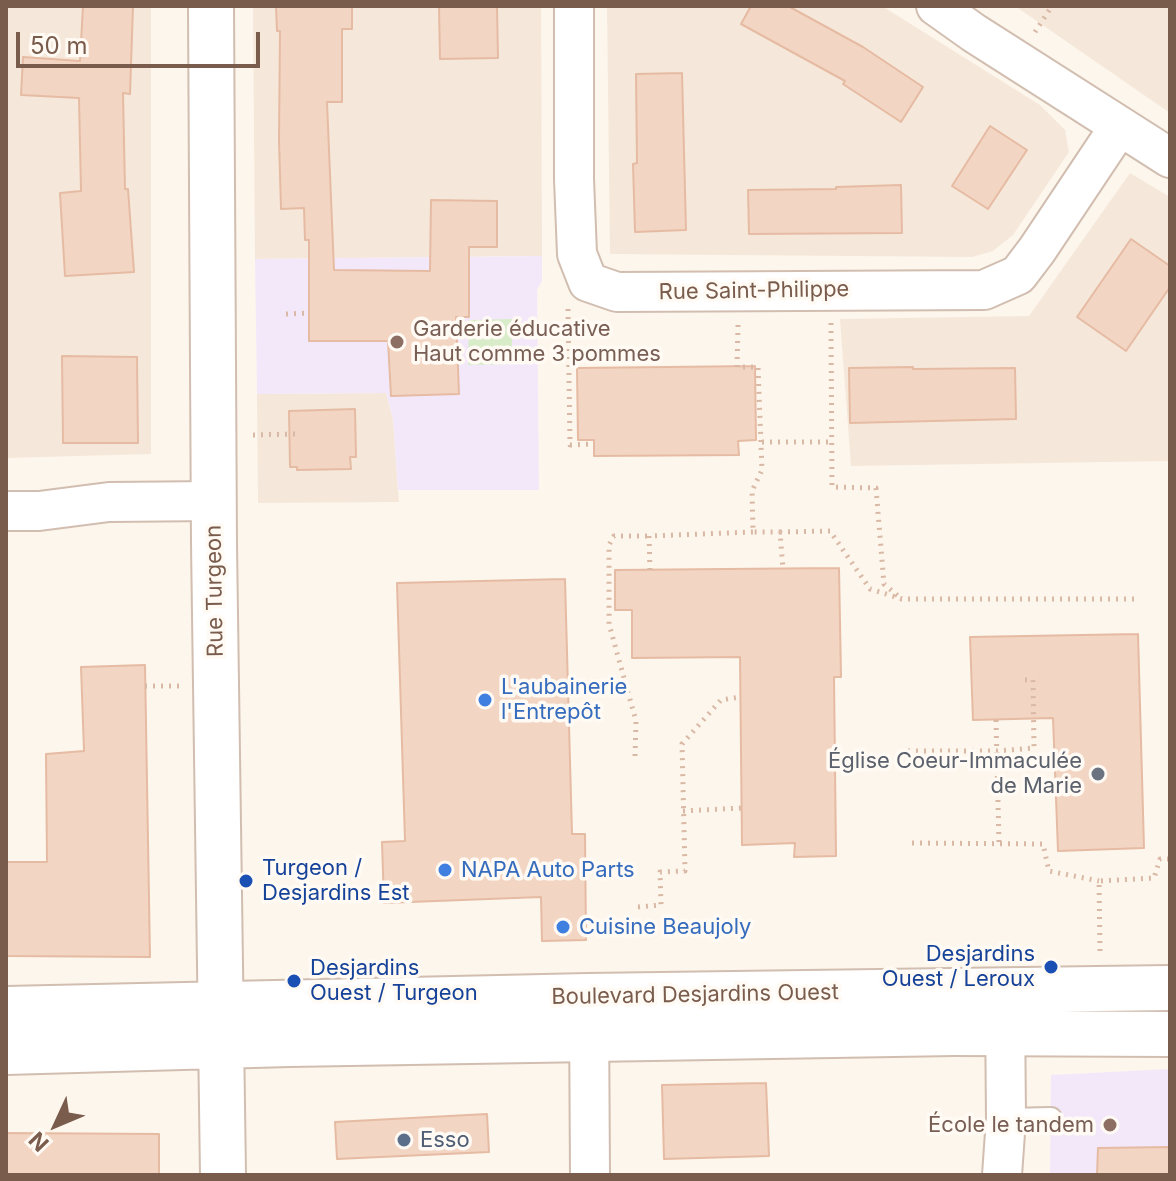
<!DOCTYPE html>
<html>
<head>
<meta charset="utf-8">
<style>
  body { margin:0 }
  #map { position:relative; width:1176px; height:1181px; overflow:hidden; background:#fdf6ec; font-family:Inter,sans-serif }
  canvas { display:block }
  .frame { position:absolute; inset:0; border:8px solid #7a5c4d; pointer-events:none }
  .north { position:absolute; left:16px; top:1085px; width:80px; height:80px; -webkit-text-stroke:6px #fffaf3; paint-order:stroke; rotate:226deg; font-size:22px; font-weight:700; line-height:32px; text-align:center; color:#7a5c4d }
  .north::after { content:''; display:block; margin:auto; width:28px; height:36px; background:#7a5c4d; clip-path:polygon(50% 0,100% 100%,50% 72%,0 100%) }
  .scale { position:absolute; left:16px; top:32px; width:244px; height:36px; box-sizing:border-box; border:4px solid #7a5c4d; border-top:0; padding-left:10px; font-size:24px; line-height:28px; white-space:nowrap; color:#7a5c4d; -webkit-text-stroke:6px #fffaf3; paint-order:stroke }
</style>
</head>
<body>
<div id="map">
<canvas width="1176" height="1181"></canvas>
<div class="frame"></div>
<div class="north">N</div>
<div class="scale">50 m</div>
</div>
<script>
const c = document.querySelector('canvas').getContext('2d');
c.lineJoin = 'round';
function paint(path, color) { c.fillStyle = color; c.fill(path, 'evenodd'); }
const toPath = rows => new Path2D(rows.map(r => 'M' + r).join(''));
function strokePath(path, color, width, dash) { c.strokeStyle = color; c.lineWidth = width; c.lineCap = dash ? 'butt' : 'round'; c.setLineDash(dash || []); c.stroke(path); }
function write(font, color, halo, rows, align = 'center') {
  c.font = font + ' Inter,sans-serif'; c.lineWidth = 7; c.setLineDash([]); c.textBaseline = 'middle'; c.strokeStyle = halo; c.fillStyle = color; for (const [text, x, y, turn = 0] of rows) {
    c.save(); c.translate(x, y); c.rotate((+turn || 0) * Math.PI / 180); c.textAlign = isNaN(turn) ? turn : align; if (halo) c.strokeText(text, 0, 0); c.fillText(text, 0, 0); c.restore();
  }
}
paint(toPath([
  [6,6,151,6,151,454,6,458],
  [253,6,541,6,542,256,255,259],
  [607,6,882,6,1040,105,1065,130,1069,152,1013,235,993,251,972,257,610,254],
  [1015,6,1170,6,1170,113],
  [1130,173,1170,197,1170,461,851,466,840,319,1029,316],
  [386,393,393,419,399,502,258,503,257,394]
]), '#f5e8da');
paint(toPath([
  [542,256,542,281,537,290,539,490,398,490,393,419,386,393,257,394,255,259],
  [1170,1069,1170,1175,1050,1175,1051,1075]
]), '#f3e8fa');
paint(toPath([
  [513,319,511,364,468,365,469,320]
]), '#d8ecc9');
const building = toPath([
  [83,6,133,6,130,94,123,93,125,189,128,189,134,272,65,276,60,193,81,191,79,98,21,95,23,57,80,61,83,6],
  [276,6,352,6,352,29,342,29,342,102,327,102,334,270,430,271,431,200,497,201,497,247,469,247,469,317,456,317,459,394,391,396,388,341,309,341,309,240,305,240,304,208,281,209,279,140,280,31,277,31,276,6],
  [439,6,497,6,498,58,440,59,439,6],
  [751,6,788,6,863,47,923,87,901,122,843,84,845,81,741,24,751,6],
  [682,73,686,230,635,232,633,164,637,163,636,74,682,73],
  [990,126,1027,150,988,209,952,186,990,126],
  [901,185,902,233,749,234,748,190,836,189,836,187,901,185],
  [1131,239,1170,266,1170,287,1126,351,1077,317,1131,239],
  [62,356,137,357,138,443,63,443,62,356],
  [755,366,756,440,738,441,739,455,594,456,594,440,578,440,577,368,755,366],
  [913,367,913,369,1015,368,1016,419,850,423,849,368,913,367],
  [355,409,356,457,350,457,351,469,297,470,297,467,290,467,289,411,355,409],
  [839,568,841,677,834,677,836,856,794,857,795,843,742,845,740,657,632,658,632,610,615,610,615,570,839,568],
  [565,579,572,834,585,834,586,940,542,941,541,897,384,903,382,842,405,841,397,583,565,579],
  [1138,634,1144,848,1058,851,1053,718,973,720,970,637,1138,634],
  [145,665,150,957,6,956,6,862,47,862,46,754,84,751,81,667,145,665],
  [766,1083,769,1156,664,1159,662,1085,766,1083],
  [487,1114,489,1152,337,1159,335,1122,487,1114],
  [6,1133,159,1134,159,1175,6,1175,6,1133],
  [1170,1147,1170,1175,1097,1175,1098,1148,1170,1147]
]);
paint(building, '#f3d5c3');
strokePath(building, '#e6bba3', 2);
const service = toPath([
  [1006,1119,1051,1118]
]);
const minor = toPath([
  [574,6,574,179,577,254,588,282,617,292,984,290,1018,275,1037,250,1119,127],
  [936,6,974,33,1170,158],
  [6,511,39,511,109,502,214,501],
  [589,1011,590,1175],
  [1002,1175,1006,1119,1005,1006]
]);
const tertiary = toPath([
  [211,6,214,544,223,1175],
  [6,1009,588,996,1170,988],
  [6,1052,289,1044,954,1033,1170,1034]
]);
strokePath(service, '#d1beb0', 24);
strokePath(minor, '#d1beb0', 42);
strokePath(tertiary, '#d1beb0', 48);
strokePath(toPath([
  [1035,32,1052,6],
  [568,309,570,445,594,444],
  [286,314,309,313],
  [831,323,832,487,876,488,884,584,898,596],
  [738,325,737,367,758,367,762,470,752,491,753,532,780,532,783,569],
  [253,435,295,434],
  [762,442,831,442],
  [780,532,830,531,870,589,902,599,1136,599],
  [650,570,649,536,753,532],
  [1025,680,1033,680],
  [145,686,180,686],
  [996,720,999,843],
  [908,751,997,751,1034,748,1033,680,1039,680],
  [635,756,636,721,609,624,609,545,614,536,649,536],
  [683,811,742,808],
  [912,843,1043,844,1049,871,1099,881],
  [638,907,661,905,660,872,685,871,682,744,721,700,740,697],
  [1100,951,1099,881,1154,878,1160,859,1170,859]
]), '#d9b8a5', 5, [2, 6]);
strokePath(service, '#fff', 20);
strokePath(minor, '#fff', 38);
strokePath(tertiary, '#fff', 44);
for (const [x, y, r, color] of [
  [397,342,8,"#8d6e63"],
  [485,700,8,"#3f7fe0"],
  [1098,774,8,"#6b7280"],
  [445,870,8,"#3f7fe0"],
  [246,881,8,"#1a4fb4"],
  [563,927,8,"#3f7fe0"],
  [1051,967,8,"#1a4fb4"],
  [294,981,8,"#1a4fb4"],
  [1110,1125,8,"#8d6e63"],
  [404,1140,8,"#5c6f8a"]
]) { const dot = new Path2D(); dot.arc(x, y, r, 0, 2 * Math.PI); c.fillStyle = color; c.fill(dot); strokePath(dot, '#fffaf3', 3); }
write('22px', '#7a5c4d', '#fffaf3', [
  ["Rue Saint-Philippe",754,291,-1],
  ["Rue Turgeon",215,591,-91],
  ["Boulevard Desjardins Ouest",695,995,-1]
]);
write('22px', '#785e54', '#fffaf3', [
  ["Garderie éducative",413,329],
  ["Haut comme 3 pommes",413,354],
  ["École le tandem",1094,1125,"right"]
], 'left');
write('22px', '#366cbe', '#fffaf3', [
  ["L'aubainerie",501,687],
  ["l'Entrepôt",501,712],
  ["NAPA Auto Parts",461,870],
  ["Cuisine Beaujoly",579,927]
], 'left');
write('22px', '#5b616d', '#fffaf3', [
  ["Église Coeur-Immaculée",1082,761],
  ["de Marie",1082,786]
], 'right');
write('22px', '#164399', '#fffaf3', [
  ["Turgeon /",262,868],
  ["Desjardins Est",262,893],
  ["Desjardins",1035,954,"right"],
  ["Ouest / Leroux",1035,979,"right"],
  ["Desjardins",310,968],
  ["Ouest / Turgeon",310,993]
], 'left');
write('22px', '#4e5e75', '#fffaf3', [
  ["Esso",420,1140]
], 'left');
</script>
</body>
</html>
